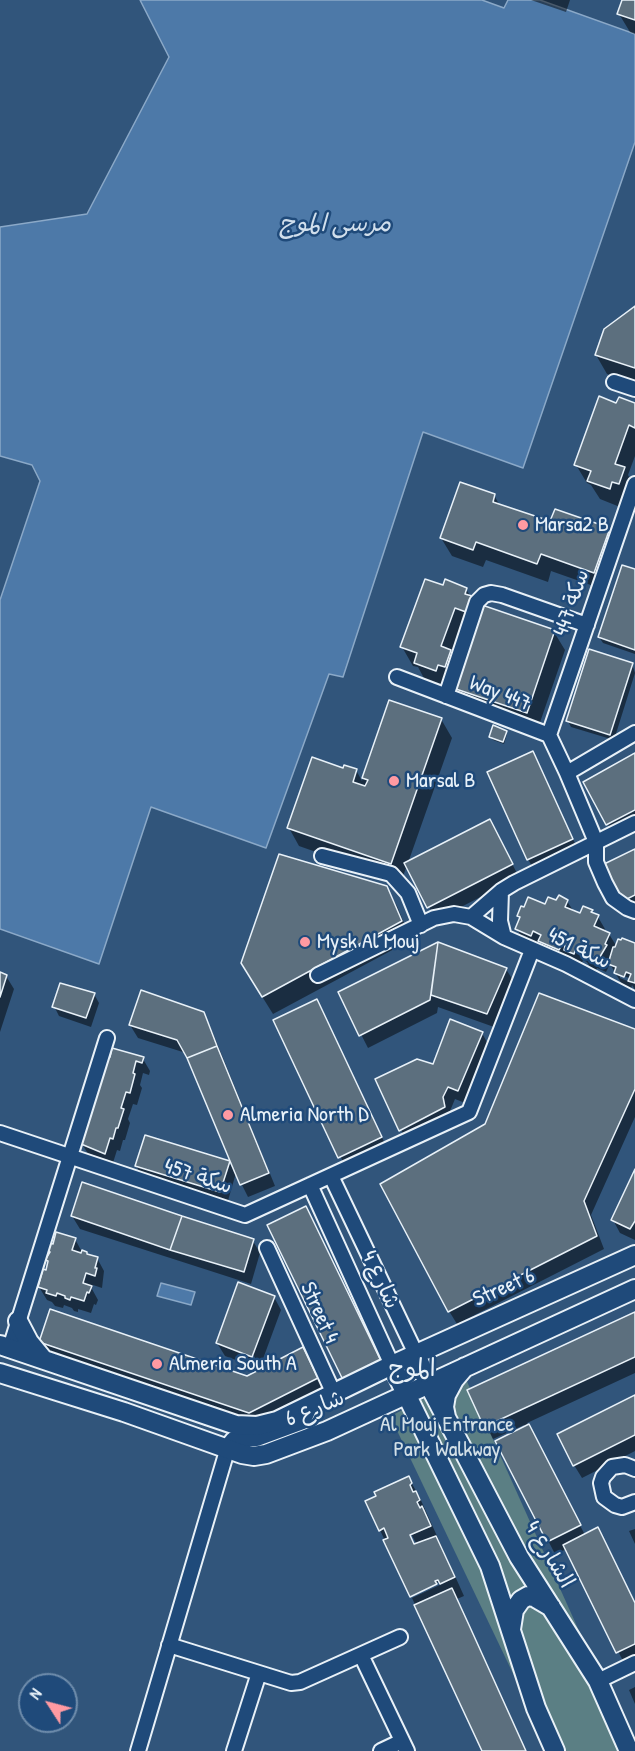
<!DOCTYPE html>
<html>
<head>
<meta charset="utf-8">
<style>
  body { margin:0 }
  #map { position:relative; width:635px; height:1751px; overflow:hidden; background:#31557b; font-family:"Patrick Hand",sans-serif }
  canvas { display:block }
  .north { position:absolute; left:18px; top:1673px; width:60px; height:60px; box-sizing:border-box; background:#1f4a7a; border:2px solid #6f8dac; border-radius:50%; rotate:306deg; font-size:16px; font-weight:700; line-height:24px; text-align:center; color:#e8f1f8 }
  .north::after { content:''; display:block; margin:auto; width:21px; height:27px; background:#ff9aa2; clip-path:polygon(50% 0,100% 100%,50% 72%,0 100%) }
</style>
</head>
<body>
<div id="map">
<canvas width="635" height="1751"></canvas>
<div class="north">N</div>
</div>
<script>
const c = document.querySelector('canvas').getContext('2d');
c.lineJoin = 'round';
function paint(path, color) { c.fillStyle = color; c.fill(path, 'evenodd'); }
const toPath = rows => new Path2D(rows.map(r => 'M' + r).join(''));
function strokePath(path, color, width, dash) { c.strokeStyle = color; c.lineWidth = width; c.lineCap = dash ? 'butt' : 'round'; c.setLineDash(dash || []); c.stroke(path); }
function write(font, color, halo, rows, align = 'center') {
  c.font = font + ' "Patrick Hand","Playpen Sans Arabic",sans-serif'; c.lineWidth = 5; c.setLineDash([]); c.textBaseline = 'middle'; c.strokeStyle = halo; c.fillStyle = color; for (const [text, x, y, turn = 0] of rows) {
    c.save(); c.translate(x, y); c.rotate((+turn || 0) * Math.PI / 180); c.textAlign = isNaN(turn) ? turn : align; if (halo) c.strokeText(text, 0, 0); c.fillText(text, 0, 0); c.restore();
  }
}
paint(toPath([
  [465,1377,633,1751,550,1751,391,1418,391,1416]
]), '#5b7f84');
const water = toPath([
  [140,0,482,0,504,8,508,0,540,0,635,34,635,142,523,468,423,432,343,677,329,674,266,848,151,807,99,964,0,929,0,600,40,481,32,465,0,456,0,227,87,214,169,57,140,0],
  [161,1283,195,1292,191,1305,157,1296,161,1283]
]);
paint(water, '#4d79a8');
strokePath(water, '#8ba9c8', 1.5);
paint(toPath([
  [531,0,570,0,566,12],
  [623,0,635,0,635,34,630,32,619,14],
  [635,307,635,383,607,374,596,355],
  [617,404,635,404,635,456,628,475,635,487,623,500,620,507,600,499,591,485,587,483,576,465],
  [494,495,500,506,551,523,609,529,620,548,605,590,551,571,548,582,486,560,483,567,452,556,441,538],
  [635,571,635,654,603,643,599,637],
  [444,587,466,589,477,607,554,632,565,650,537,731,466,706,455,688,446,689,426,682,418,667,413,666,402,647],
  [632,664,635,673,614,740,571,727,568,721],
  [390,701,441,719,452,738,408,863,496,833,519,877,436,920,407,865,401,882,299,846,289,828,344,770,356,770,362,781],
  [506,732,507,734,504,744,493,740,491,737],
  [533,753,579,852,535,872,528,859],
  [635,755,635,817,611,830,585,782],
  [635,850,635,903,626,907,602,867],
  [386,887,397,906,411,940,273,1014,253,982],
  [567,901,574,912,581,915,591,911,598,917,605,929,604,932,609,934,617,947,635,944,635,990,632,985,631,989,623,986,610,964,606,972,597,968,596,971,591,969,587,962,583,960,581,966,573,963,569,956,566,962,548,954,541,942,538,948,524,942,517,929,521,919,519,916,557,902],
  [586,956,596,961,595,963,586,960],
  [620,974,631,979,630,982,620,978],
  [439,943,506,969,514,982,494,1027,438,1007,437,1013,368,1048,340,993],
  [0,974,6,976,14,989,0,1032],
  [94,994,99,1003,91,1027,59,1016,54,1006],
  [317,1001,388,1150,347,1170,275,1021],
  [203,1013,210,1026,275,1186,248,1197,236,1173,227,1204,144,1179,136,1166,229,1162,233,1169,234,1168,186,1053,138,1038,130,1025],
  [635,1031,635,1117,591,1215,604,1249,457,1324,449,1311,486,1126],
  [482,1033,489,1046,465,1103,455,1099,450,1111,451,1120,408,1143,401,1130,433,1066],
  [143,1059,150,1071,149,1075,143,1073,140,1085,142,1088,137,1105,133,1104,128,1119,130,1123,125,1140,123,1140,120,1151,117,1150,112,1166,90,1157,82,1144,101,1085,99,1071],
  [635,1172,635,1240,620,1233,613,1220],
  [72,1216,253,1241,260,1253,251,1284,80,1229],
  [75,1239,82,1252,97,1258,104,1271,102,1288,93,1285,92,1289,98,1300,96,1305,94,1304,91,1313,78,1309,78,1312,74,1311,72,1308,64,1305,63,1308,55,1306,52,1302,47,1300,39,1287,49,1264,47,1261,51,1254,49,1251],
  [274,1297,281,1310,260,1367,250,1349,247,1351,257,1368,225,1356,217,1343],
  [635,1313,635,1373,527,1423,585,1535,635,1604,635,1660,625,1665,567,1549,555,1554,497,1441,525,1427,524,1425,493,1439,469,1391],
  [40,1342,247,1377,309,1362,324,1391,257,1425,48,1355],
  [635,1397,635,1451,582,1478,574,1465],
  [408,1477,419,1496,464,1596,457,1599,526,1751,484,1751,412,1598,444,1583,443,1580,410,1595,380,1530],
  [408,1528,417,1545,414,1545,405,1530],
  [635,1529,635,1544,629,1531],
  [635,1687,635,1704,629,1690]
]), '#0007');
const building = toPath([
  [622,0,635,0,635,20,617,14,622,0],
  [635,306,635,368,595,355,604,329,635,306],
  [599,396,616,403,619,397,635,403,635,428,629,425,615,464,625,467,619,484,612,482,610,489,587,481,591,471,574,465,599,396],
  [460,482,495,494,493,502,550,521,555,509,610,528,594,573,541,554,537,564,476,542,473,550,440,538,460,482],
  [622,565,635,569,635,650,598,637,622,565],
  [425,579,443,585,445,579,467,588,465,594,472,596,466,612,455,608,441,646,451,650,445,667,438,665,436,671,414,663,417,653,400,647,425,579],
  [482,605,555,630,527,713,453,688,482,605],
  [589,649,633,663,610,735,566,721,589,649],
  [389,700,442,718,391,864,287,828,312,757,343,768,344,765,357,769,353,782,365,786,368,780,362,778,389,700],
  [493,725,507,731,503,742,489,737,493,725],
  [533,751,573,839,527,860,487,772,533,751],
  [635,753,635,810,606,825,583,782,635,753],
  [490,819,513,864,427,908,404,863,490,819],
  [635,849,635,895,621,902,600,866,635,849],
  [279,854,387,886,402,921,262,997,241,963,279,854],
  [559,895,568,900,565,907,580,913,583,906,593,910,591,912,599,915,594,926,610,933,605,944,607,945,598,960,590,956,589,959,582,956,584,952,576,948,574,954,564,950,565,946,562,944,559,950,538,941,541,935,533,931,531,936,515,929,520,917,517,916,521,906,524,907,528,897,545,904,548,897,556,900,559,895],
  [622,938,635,943,635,983,628,981,631,974,626,972,624,977,614,973,616,967,608,964,613,947,615,947,618,939,621,940,622,938],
  [438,942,430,1000,359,1036,338,992,438,942],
  [438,942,507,968,487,1014,431,995,438,942],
  [0,972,7,975,0,997,0,972],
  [60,983,95,993,86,1018,52,1007,60,983],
  [141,990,204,1012,217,1046,187,1058,177,1040,129,1025,141,990],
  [539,993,635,1029,635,1089,584,1201,597,1236,448,1312,380,1184,485,1124,539,993],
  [317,999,382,1137,338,1158,273,1020,317,999],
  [450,1019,483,1032,458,1091,448,1087,443,1097,445,1107,399,1131,375,1079,417,1059,433,1064,450,1019],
  [217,1046,269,1173,240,1185,187,1058,217,1046],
  [112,1048,144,1057,142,1063,136,1061,133,1073,135,1074,130,1093,126,1092,121,1108,124,1109,118,1128,116,1128,113,1139,110,1138,105,1154,81,1144,92,1099,95,1100,107,1056,110,1057,112,1048],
  [145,1135,230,1161,220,1192,135,1166,145,1135],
  [635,1169,635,1221,630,1229,611,1220,635,1169],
  [82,1182,182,1216,170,1250,71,1216,82,1182],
  [306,1206,382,1363,344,1382,267,1225,306,1206],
  [182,1216,254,1239,244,1272,170,1250,182,1216],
  [56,1232,76,1238,72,1250,81,1253,82,1250,87,1252,87,1254,98,1257,95,1268,97,1268,95,1276,86,1273,83,1283,92,1286,89,1293,87,1292,84,1301,71,1297,70,1300,65,1298,65,1296,57,1293,56,1296,46,1293,47,1290,38,1287,43,1269,46,1270,48,1261,45,1260,50,1252,48,1251,50,1243,53,1244,56,1232],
  [238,1282,275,1296,252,1357,216,1343,238,1282],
  [50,1309,247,1376,303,1347,318,1378,249,1413,39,1342,50,1309],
  [635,1312,635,1357,484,1427,467,1390,635,1312],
  [635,1395,635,1435,573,1466,557,1434,635,1395],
  [529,1424,581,1525,547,1542,495,1441,529,1424],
  [409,1476,412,1483,410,1485,413,1492,416,1491,420,1500,417,1502,420,1508,422,1506,431,1526,410,1535,414,1544,436,1536,455,1577,440,1584,438,1580,435,1581,437,1584,410,1597,383,1540,388,1538,384,1528,379,1531,365,1501,376,1496,374,1492,409,1476],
  [598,1527,635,1603,635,1644,616,1653,563,1545,598,1527],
  [452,1588,469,1625,526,1751,482,1751,414,1605,452,1588]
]);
paint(building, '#5c6f7e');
strokePath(building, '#e8f1f8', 1.5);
const street = toPath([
  [614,382,635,389],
  [397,677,549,735,567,773],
  [446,696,477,602,484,595,491,593,502,595,587,625],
  [635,733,567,773,596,842,596,862,605,883,613,898,627,908,635,911],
  [549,735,635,484],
  [322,856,391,874,408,893,421,925],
  [501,891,500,921,504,937],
  [471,917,501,891,514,883,635,823],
  [318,975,434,918,454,914,471,917,504,937,566,964,635,1000],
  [0,1133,245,1215,469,1112,532,950],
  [331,1176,416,1354],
  [310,1185,392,1365],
  [267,1248,334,1394],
  [10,1348,107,1038],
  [635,1469,625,1465,612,1467,603,1477,601,1483,604,1497,615,1505,622,1507,635,1502],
  [169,1645,291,1683,300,1682,400,1637],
  [361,1655,407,1751],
  [598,1681,635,1663],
  [138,1751,229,1444,233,1439,257,1439,303,1422,311,1405],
  [234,1751,259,1673],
  [381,1751,402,1741]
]);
const secondary = toPath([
  [18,1321,29,1342,43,1359],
  [0,1345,236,1425,257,1426,277,1421,392,1365,635,1255],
  [416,1354,428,1383,519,1557,598,1681,629,1751],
  [392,1365,490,1566,536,1708,555,1751],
  [0,1373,124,1412,242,1454,254,1456,266,1454,327,1431,635,1289],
  [446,1417,444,1407,446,1395,454,1380,465,1367],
  [511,1629,514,1610,521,1600,528,1596,534,1597,551,1607]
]);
strokePath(street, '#e8f1f8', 18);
strokePath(secondary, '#e8f1f8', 22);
strokePath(street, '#1f4a7a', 14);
strokePath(secondary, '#1f4a7a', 18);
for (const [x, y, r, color] of [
  [523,525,6,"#ff9aa2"],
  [394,781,6,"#ff9aa2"],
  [305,942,6,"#ff9aa2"],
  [228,1115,6,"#ff9aa2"],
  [157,1364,6,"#ff9aa2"]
]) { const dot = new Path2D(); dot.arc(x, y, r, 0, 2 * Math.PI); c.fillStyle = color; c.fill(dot); strokePath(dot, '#1f4a7a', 2); }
write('22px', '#e8f1f8', '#1f4a7a', [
  ["Marsa2 B",535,525],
  ["Marsal B",406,781],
  ["Mysk Al Mouj",317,942],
  ["Almeria North D",240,1115],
  ["Almeria South A",169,1364]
], 'left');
write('22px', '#e8f1f8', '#1f4a7a', [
  ["سكة 447",572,603,-71],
  ["Way 447",500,694,21],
  ["سكة 451",579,949,26],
  ["سكة 457",198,1177,18],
  ["شارع 4",380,1280,65],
  ["Street 6",504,1288,-24],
  ["Street 4",319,1313,66],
  ["شارع 6",315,1409,-22],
  ["الشارع 4",549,1555,59]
]);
write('22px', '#d3e0e7', '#1f4a7a', [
  ["Al Mouj Entrance",447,1425],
  ["Park Walkway",447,1450]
]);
write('italic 24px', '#d1dfec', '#1f4a7a', [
  ["مرسى الموج",335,225]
]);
write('24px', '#e8f1f8', '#1f4a7a', [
  ["الموج",412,1370]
]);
</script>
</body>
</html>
